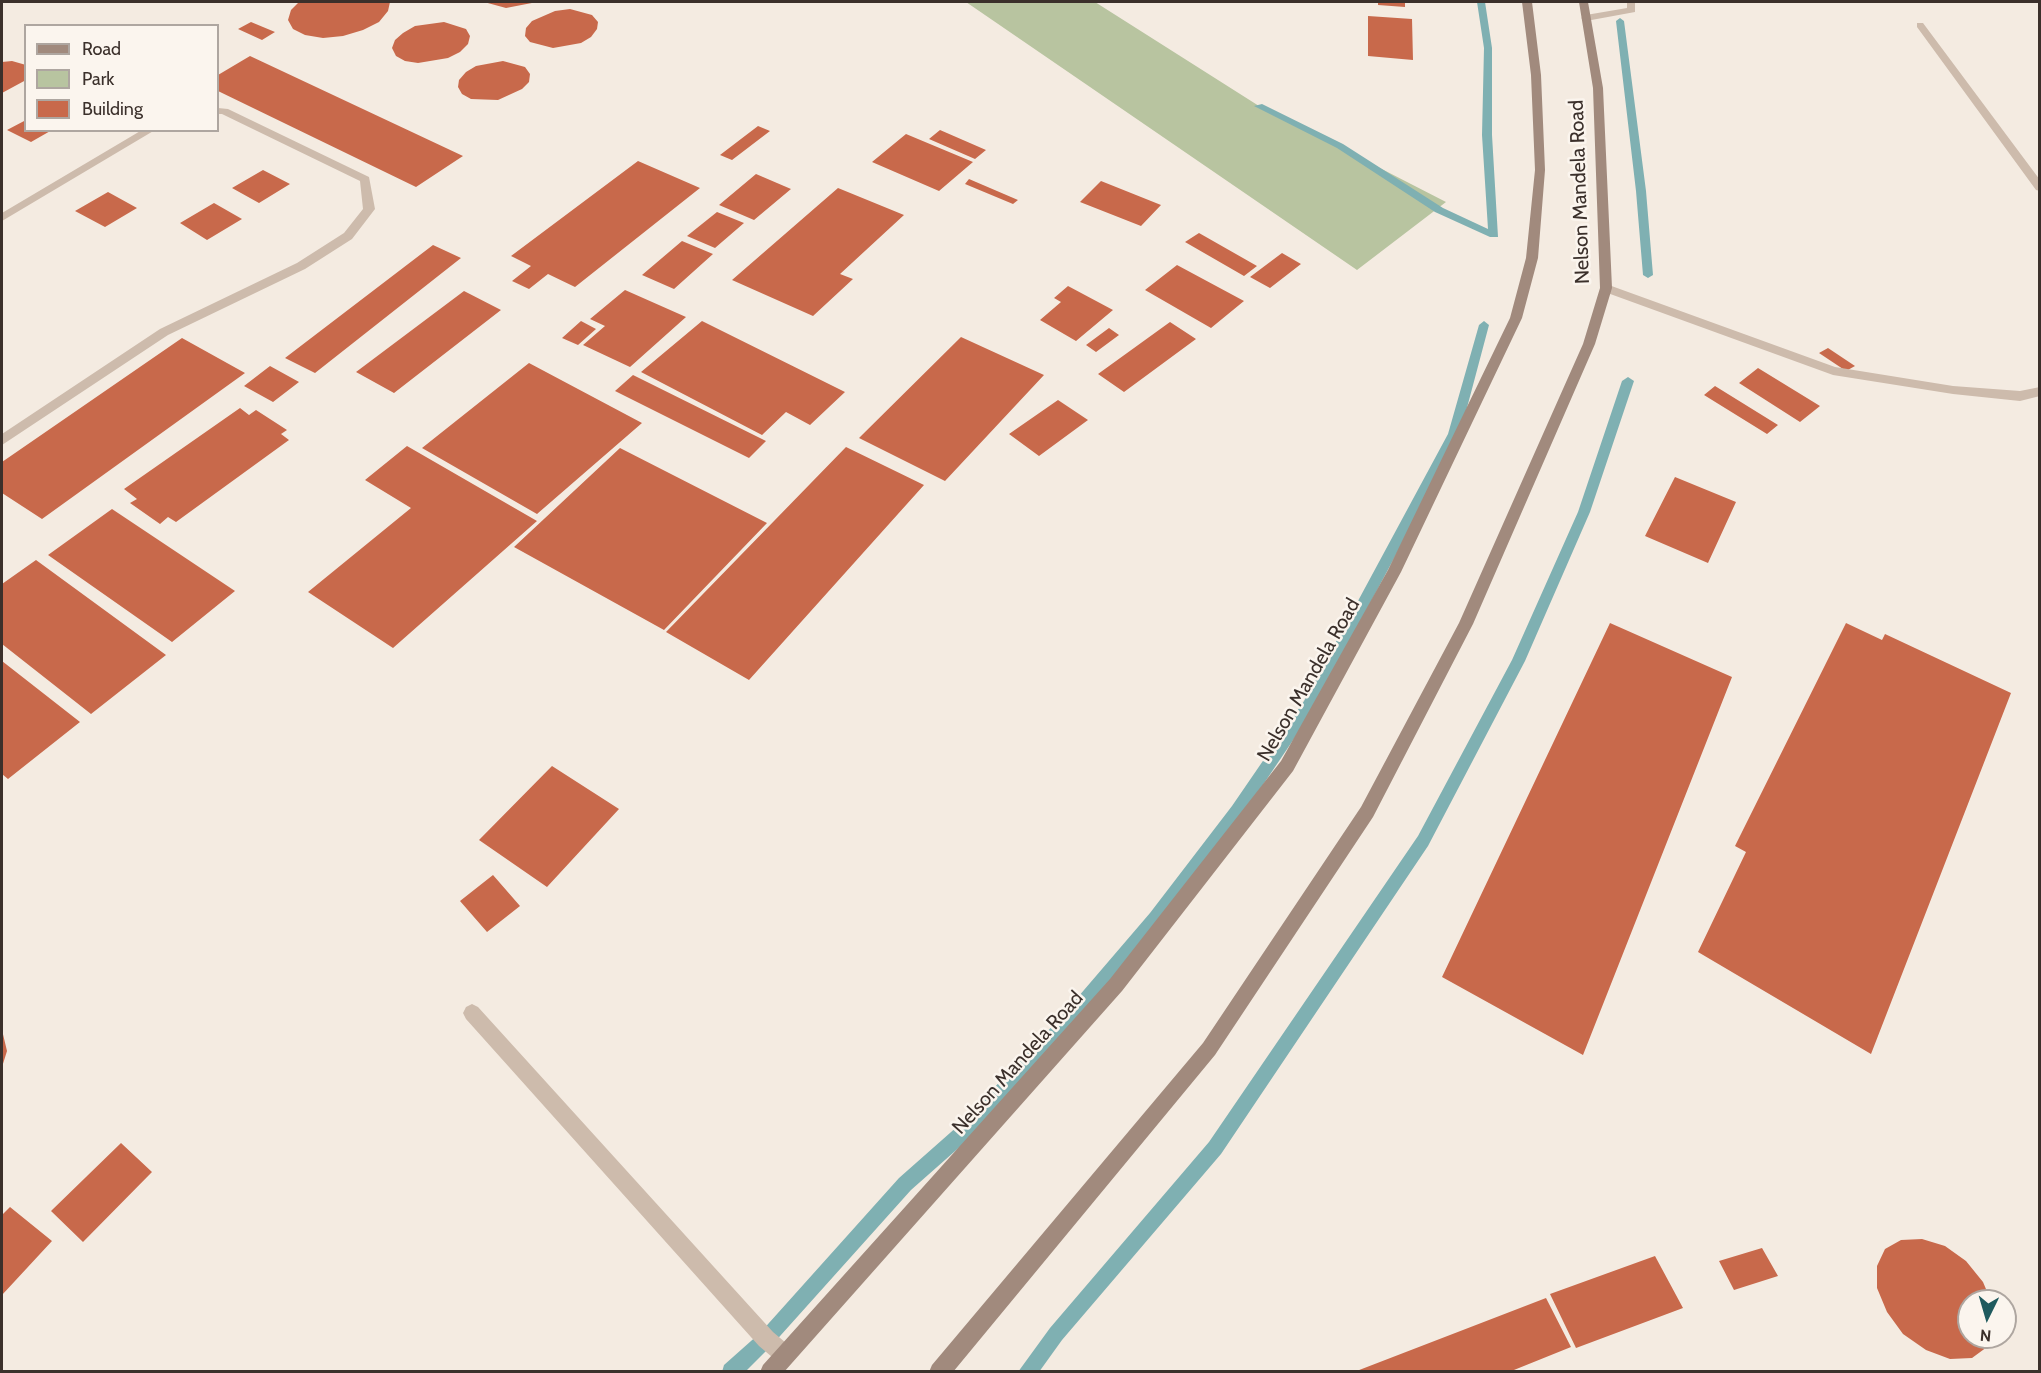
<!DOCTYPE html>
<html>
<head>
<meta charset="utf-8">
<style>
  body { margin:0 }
  #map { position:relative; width:2041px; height:1373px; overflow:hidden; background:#f4ebe1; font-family:Cabin,sans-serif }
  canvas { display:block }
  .frame { position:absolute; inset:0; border:3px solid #3b302b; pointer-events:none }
  .legend { position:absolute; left:24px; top:24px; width:195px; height:108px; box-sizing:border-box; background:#fbf5ee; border:2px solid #aea6a0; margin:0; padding:8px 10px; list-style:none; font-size:18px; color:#3b302b }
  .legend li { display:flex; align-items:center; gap:12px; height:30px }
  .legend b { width:30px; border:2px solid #aea6a0 }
  .north { position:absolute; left:1957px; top:1289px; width:60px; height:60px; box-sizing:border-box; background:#fbf5ee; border:2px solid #aea6a0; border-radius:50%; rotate:185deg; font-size:16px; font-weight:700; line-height:24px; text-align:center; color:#3b302b }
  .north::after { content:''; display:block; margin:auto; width:21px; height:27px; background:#1f5a5e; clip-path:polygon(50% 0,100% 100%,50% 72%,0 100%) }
</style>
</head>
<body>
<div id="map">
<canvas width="2041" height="1373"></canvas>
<div class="frame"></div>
<ul class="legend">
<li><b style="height:8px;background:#a18a7d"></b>Road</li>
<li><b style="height:16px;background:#b8c4a0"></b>Park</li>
<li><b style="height:16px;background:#c8694b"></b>Building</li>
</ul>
<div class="north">N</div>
</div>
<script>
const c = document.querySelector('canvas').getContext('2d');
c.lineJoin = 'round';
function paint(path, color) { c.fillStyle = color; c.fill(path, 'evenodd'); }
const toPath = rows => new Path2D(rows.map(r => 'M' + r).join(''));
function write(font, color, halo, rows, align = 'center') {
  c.font = font + ' Cabin,sans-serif'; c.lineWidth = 5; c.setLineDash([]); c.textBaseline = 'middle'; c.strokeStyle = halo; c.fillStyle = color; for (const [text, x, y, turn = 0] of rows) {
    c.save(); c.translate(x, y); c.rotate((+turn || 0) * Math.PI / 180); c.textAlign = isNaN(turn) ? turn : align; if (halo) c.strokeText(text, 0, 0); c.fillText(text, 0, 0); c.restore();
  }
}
paint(toPath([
  [966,2,1095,2,1259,106,1446,202,1357,270]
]), '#b8c4a0');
paint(toPath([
  [1477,2,1485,2,1492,48,1492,135,1498,237,1490,237,1435,212,1337,148,1254,106,1262,104,1343,144,1443,208,1488,229,1482,135,1484,48,1477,2],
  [1620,18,1624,21,1646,191,1653,275,1648,278,1643,275,1636,191,1616,21,1620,18],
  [1484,321,1489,325,1460,434,1314,709,1242,816,1160,923,1072,1030,971,1137,911,1190,772,1345,745,1372,722,1372,724,1365,760,1333,899,1178,959,1125,1060,1018,1150,913,1232,806,1304,701,1448,434,1479,325,1484,321],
  [1628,377,1634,381,1590,512,1525,661,1428,846,1221,1154,1062,1340,1039,1372,1018,1372,1050,1328,1209,1142,1418,836,1512,660,1578,512,1622,381,1628,377]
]), '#7fb0b2');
paint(toPath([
  [299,2,390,2,388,11,379,22,363,30,343,36,323,38,305,35,293,29,288,20,291,10],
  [484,2,537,2,506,8],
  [1378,2,1405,2,1405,7,1378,5],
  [570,9,592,15,598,22,597,29,591,37,581,43,553,48,530,42,525,36,526,28,532,21,555,11],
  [1368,16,1412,19,1413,60,1368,56],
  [251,22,275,32,262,40,238,29],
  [444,22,466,29,470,36,468,44,460,52,448,58,418,63,405,61,396,56,392,48,395,40,403,33,415,26],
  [250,56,463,156,416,187,218,91,218,75],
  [12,61,26,65,26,80,2,93,2,62],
  [503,61,525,67,530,74,529,82,522,89,498,100,471,99,462,94,458,87,459,80,466,72,476,66],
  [26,120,26,130,52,130,31,142,7,130],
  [758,126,770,131,732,160,720,155],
  [940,130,986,150,975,159,929,139],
  [906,134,973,162,939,191,872,162],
  [638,161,700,188,575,287,548,274,529,289,512,281,531,266,511,256],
  [263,170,290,184,259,203,232,188],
  [756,174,791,189,754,220,719,205],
  [969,179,1018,200,1013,204,965,184],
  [1101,181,1161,205,1141,226,1080,202],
  [838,188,904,215,840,274,853,279,813,316,732,280],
  [108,192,137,208,105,227,75,211],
  [214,203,242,219,207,240,180,223],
  [717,212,744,223,715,248,687,236],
  [1199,233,1257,266,1244,276,1185,242],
  [682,241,713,254,674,289,642,275],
  [433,245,461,258,315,373,285,358],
  [1282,253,1301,264,1270,288,1250,277],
  [1177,265,1244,301,1211,328,1145,290],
  [1068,286,1113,310,1076,341,1040,320,1061,302,1054,298],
  [625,290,686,317,630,367,583,345,605,326,590,319],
  [464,291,501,310,394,393,356,372],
  [581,321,596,329,578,345,562,338],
  [702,321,845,392,810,425,786,412,762,435,641,372],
  [1170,322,1196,339,1124,392,1098,374],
  [1109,328,1119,335,1096,352,1086,345],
  [961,337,1044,375,945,481,859,438],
  [182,338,245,373,42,519,2,493,2,462],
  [1828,348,1855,366,1846,371,1819,353],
  [529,363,642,423,537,514,422,448],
  [270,366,299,382,273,402,244,386],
  [1758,368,1820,406,1800,422,1739,383],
  [633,375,766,441,749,458,615,391],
  [1715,386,1778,425,1767,434,1704,395],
  [1058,400,1088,420,1039,456,1009,434],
  [240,408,249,415,256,410,287,430,281,434,289,440,176,522,168,517,160,524,130,503,137,499,124,489],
  [407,446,537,521,393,648,308,592,411,508,365,480],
  [846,447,924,485,749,680,666,632],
  [620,448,767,523,664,630,514,547],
  [1675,477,1736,502,1708,563,1645,536],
  [112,509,235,591,172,642,48,555],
  [36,560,166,655,91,714,2,644,2,584],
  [1610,623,1732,677,1583,1055,1442,977],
  [1846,623,1882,640,1885,634,2011,693,1871,1054,1698,952,1746,852,1735,846],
  [2,661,80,722,8,779,2,774],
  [552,766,619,809,547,887,479,840],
  [493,875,520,906,487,932,460,901],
  [2,1030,7,1051,2,1067],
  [121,1143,152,1172,83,1242,51,1211],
  [10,1207,52,1241,2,1295,2,1215],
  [1922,1239,1945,1246,1966,1261,1983,1282,1991,1301,1969,1301,1969,1337,1991,1337,1987,1347,1972,1358,1950,1359,1926,1350,1903,1334,1887,1312,1877,1288,1877,1266,1885,1249,1901,1240],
  [1762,1248,1778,1276,1734,1290,1719,1261],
  [1655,1256,1683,1308,1576,1348,1550,1294],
  [1546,1298,1571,1347,1509,1372,1354,1372]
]), '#c8694b');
paint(toPath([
  [1627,2,1635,2,1635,12,1586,21,1581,18,1586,15,1627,8,1627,2],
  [1917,23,1923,23,2040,180,2040,191,2036,190,1917,27,1917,23],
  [218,108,228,109,369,177,375,209,352,239,305,269,168,335,2,445,2,434,160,329,297,263,344,233,363,209,360,181,222,114,218,114,218,108],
  [142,130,155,130,2,221,2,213,142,130],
  [1606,284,1835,367,1953,386,2020,391,2040,387,2040,396,2020,401,1953,394,1833,375,1602,291,1602,285,1606,284],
  [472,1004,478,1007,773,1332,792,1348,795,1355,792,1362,785,1365,778,1362,759,1346,466,1019,463,1013,466,1007,472,1004]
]), '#cdbbac');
paint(toPath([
  [1522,2,1532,2,1541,75,1545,170,1538,258,1522,318,1401,572,1293,771,1122,991,784,1372,760,1372,763,1365,1110,979,1281,761,1388,570,1510,318,1526,258,1535,170,1531,75,1522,2],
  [1579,2,1588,2,1603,88,1612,288,1595,344,1473,624,1373,817,1215,1055,953,1372,929,1372,932,1365,1203,1043,1361,807,1459,623,1583,344,1600,288,1593,88,1579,2]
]), '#a18a7d');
write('20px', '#3b302b', '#fbf5ee', [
  ["Nelson Mandela Road",1580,192,-92],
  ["Nelson Mandela Road",1309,680,-60],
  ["Nelson Mandela Road",1018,1063,-48]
]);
</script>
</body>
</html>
